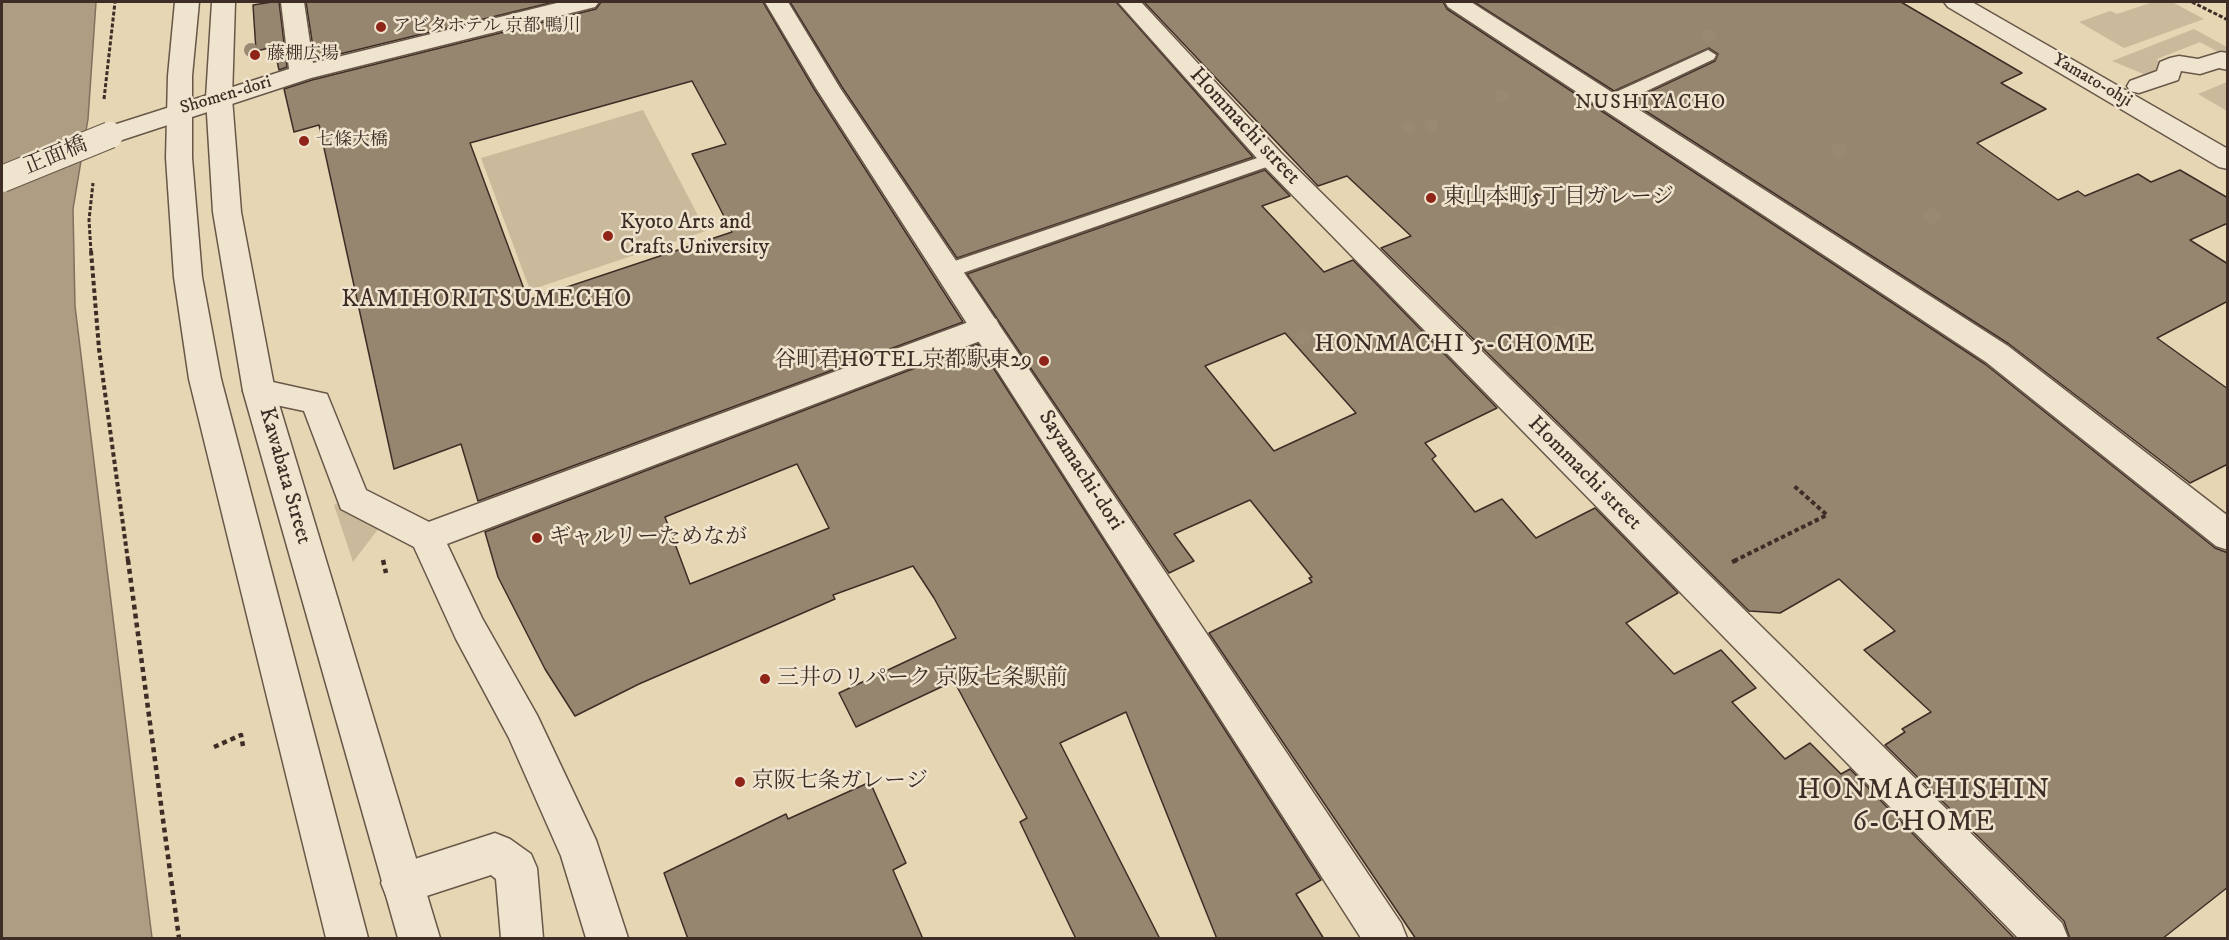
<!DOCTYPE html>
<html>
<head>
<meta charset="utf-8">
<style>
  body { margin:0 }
  #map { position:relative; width:2229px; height:940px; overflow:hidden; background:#e7d6b3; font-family:"IM FELL DW Pica",serif }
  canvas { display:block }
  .frame { position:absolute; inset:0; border:3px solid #3e2d26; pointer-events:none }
</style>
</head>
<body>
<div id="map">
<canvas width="2229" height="940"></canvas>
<div class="frame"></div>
</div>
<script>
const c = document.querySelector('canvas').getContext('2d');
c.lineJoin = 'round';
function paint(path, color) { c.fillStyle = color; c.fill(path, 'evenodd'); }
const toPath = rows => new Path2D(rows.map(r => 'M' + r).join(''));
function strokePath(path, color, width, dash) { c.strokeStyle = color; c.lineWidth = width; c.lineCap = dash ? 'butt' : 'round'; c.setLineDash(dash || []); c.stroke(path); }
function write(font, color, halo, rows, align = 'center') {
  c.font = font + ' "IM FELL DW Pica","Noto Serif JP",serif'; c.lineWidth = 5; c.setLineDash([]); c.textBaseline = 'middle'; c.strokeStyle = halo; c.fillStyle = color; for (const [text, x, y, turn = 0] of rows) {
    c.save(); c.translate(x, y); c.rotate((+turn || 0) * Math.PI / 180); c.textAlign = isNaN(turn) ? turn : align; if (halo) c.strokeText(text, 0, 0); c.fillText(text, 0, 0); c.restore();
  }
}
paint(toPath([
  [2153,2,2172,2,2204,19,2124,48,2079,22,2110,11,2117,14],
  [2194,29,2227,47,2227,57,2200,42,2157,59,2162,69,2151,77,2112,61],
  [2227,82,2227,111,2198,94],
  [643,110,706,231,530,290,481,158],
  [338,503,379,528,353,562,334,505]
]), '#cab99b');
const water = toPath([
  [2,2,96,2,88,119,73,209,75,306,152,938,2,938,2,2]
]);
paint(water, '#ae9d83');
strokePath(water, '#81705e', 1.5);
const building = toPath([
  [272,2,279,2,287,67,279,70,274,47,256,51,253,5,272,2],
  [306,2,554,2,315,60,306,2],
  [601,2,763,2,814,89,963,322,478,501,461,444,394,469,319,125,294,132,284,89,312,80,596,9,601,2],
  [692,81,726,144,692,154,732,232,528,300,470,143,692,81],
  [790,2,1116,2,1253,157,957,258,842,87,790,2],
  [1144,2,1443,2,1447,9,1985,364,2215,548,2228,553,2228,887,2162,939,2070,939,2064,921,1885,745,1905,732,1902,729,1931,712,1864,650,1895,631,1839,579,1780,613,1749,611,1381,248,1411,236,1347,176,1318,186,1144,2],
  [1474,2,1901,2,2022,73,2001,83,2046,109,1977,143,2058,200,2078,191,2085,196,2138,174,2151,182,2180,170,2228,198,2228,223,2190,240,2228,264,2228,301,2157,338,2228,389,2228,464,2190,483,2009,344,1630,101,1715,61,1718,54,1709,48,1614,91,1474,2],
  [1265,170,1290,196,1262,206,1324,272,1353,260,1497,408,1425,443,1436,456,1432,459,1475,512,1502,499,1536,538,1595,508,1678,593,1626,623,1674,674,1721,650,1756,688,1732,702,1785,759,1810,743,1841,774,1850,769,2015,939,1416,939,1209,633,1312,582,1309,578,1312,577,1250,500,1174,534,1194,561,1169,573,967,274,1265,170],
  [1285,333,1356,413,1274,451,1205,366,1285,333],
  [978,344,1321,880,1296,894,1324,939,1217,939,1126,712,1060,743,1160,939,1076,939,1020,822,1027,818,954,681,856,727,839,693,956,638,934,598,913,566,833,595,835,599,639,684,575,716,545,669,498,577,485,532,978,344],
  [797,464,829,528,690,584,665,517,797,464],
  [870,782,906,863,893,870,923,939,688,939,664,873,786,814,788,819,870,782]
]);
paint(building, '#96856f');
strokePath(building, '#3e2d26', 1.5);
const service = toPath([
  [1708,50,1716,55,1714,59,1615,106,1603,106,1600,102,1603,98,1708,50],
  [1272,153,1278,155,1281,159,1278,163,957,275,950,277,943,275,940,270,943,265,1272,153]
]);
const pedestrian = toPath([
  [2221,52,2228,53,2228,70,2219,68,2200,74,2181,71,2178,80,2139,93,2130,91,2127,86,2130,81,2157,71,2160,62,2170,58,2179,56,2198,59,2221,52],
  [985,316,996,319,1000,327,996,335,439,547,427,551,415,547,410,537,415,527,985,316]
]);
const minor = toPath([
  [281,2,304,2,313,63,561,2,599,2,595,7,311,78,119,141,110,143,101,141,97,135,101,129,289,69,281,2],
  [765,2,788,2,840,88,1401,923,1407,938,1361,938,816,88,765,2],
  [1118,2,1141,2,1281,153,2062,923,2068,938,2018,938,1263,165,1118,2],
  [1445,2,1471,2,2008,346,2228,516,2228,550,2216,546,1986,362,1448,7,1445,2],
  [259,379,327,394,366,490,439,527,482,618,537,715,596,840,628,938,586,938,561,856,509,738,456,639,414,547,341,509,304,411,248,399,243,391,248,383,259,379],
  [495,833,510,839,531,854,537,868,543,938,501,938,496,879,491,875,402,904,387,898,381,883,387,868,495,833]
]);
const tertiary = toPath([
  [175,2,199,2,192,76,192,158,202,277,221,379,368,938,326,938,189,379,174,277,166,158,168,76,175,2],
  [212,2,235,2,232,98,241,212,275,391,440,938,398,938,243,391,213,212,206,98,212,2],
  [1944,2,1972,2,2228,149,2228,169,2219,167,1948,7,1944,2]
]);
strokePath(service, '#685749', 4);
strokePath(pedestrian, '#685749', 3);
strokePath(minor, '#685749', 3);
strokePath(tertiary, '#685749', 3);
strokePath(toPath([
  [2192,2,2228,20],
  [104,99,115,2],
  [91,252,89,220,93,183]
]), '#3e2d26', 3, [4, 2]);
strokePath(toPath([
  [91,251,99,349,128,561],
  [1734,561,1827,515,1793,485]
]), '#3e2d26', 4, [4.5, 3]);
strokePath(toPath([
  [128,560,179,938],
  [383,560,386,573],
  [1732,562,1737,560],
  [214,747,241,735,243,746]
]), '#3e2d26', 4.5, [5, 4]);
paint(service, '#efe4ce');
paint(pedestrian, '#efe4ce');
paint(minor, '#efe4ce');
paint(tertiary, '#efe4ce');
const minorBridge = toPath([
  [2,179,110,135]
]);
strokePath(minorBridge, '#685749', 28, []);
strokePath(minorBridge, '#efe4ce', 26);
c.fillStyle = '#998872';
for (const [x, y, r] of [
  [1709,36,7],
  [251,50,7],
  [1501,96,7],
  [1431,125,7],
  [1409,127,7],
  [1839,150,8],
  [1528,204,8],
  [1932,216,8],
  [1558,333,8],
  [1303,337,8],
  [1520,337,8]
]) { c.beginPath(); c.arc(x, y, r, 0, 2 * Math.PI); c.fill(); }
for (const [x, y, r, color] of [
  [381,27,6,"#8f2418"],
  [255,55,6,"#8f2418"],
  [304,141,6,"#8f2418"],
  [1431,198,6,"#8f2418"],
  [608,236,6,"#8f2418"],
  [1044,361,6,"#8f2418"],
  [537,538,6,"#8f2418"],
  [765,679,6,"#8f2418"],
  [740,782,6,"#8f2418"]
]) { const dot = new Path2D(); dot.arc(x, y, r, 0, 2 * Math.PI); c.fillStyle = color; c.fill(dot); strokePath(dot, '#efe4ce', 2); }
write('18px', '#3e2d26', '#efe4ce', [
  ["アビタホテル 京都 鴨川",393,27],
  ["藤棚広場",267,55],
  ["七條大橋",316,141]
], 'left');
write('18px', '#3e2d26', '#efe4ce', [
  ["Yamato-ohji",2092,81,30],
  ["Shomen-dori",226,96,-17]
]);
c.letterSpacing = '1.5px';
write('20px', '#3e2d26', '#efe4ce', [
  ["NUSHIYACHO",1651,104]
]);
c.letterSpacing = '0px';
write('22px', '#3e2d26', '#efe4ce', [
  ["Hommachi street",1244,127,47],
  ["正面橋",56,157,-22],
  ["Sayamachi-dori",1080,471,57],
  ["Hommachi street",1584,474,45],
  ["Kawabata Street",284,476,74]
]);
write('22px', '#3e2d26', '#efe4ce', [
  ["東山本町5丁目ガレージ",1443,198],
  ["Kyoto Arts and",620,223],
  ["Crafts University",620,248],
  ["谷町君HOTEL京都駅東29",1032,361,"right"],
  ["ギャルリーためなが",549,538],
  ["三井のリパーク 京阪七条駅前",777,679],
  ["京阪七条ガレージ",752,782]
], 'left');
c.letterSpacing = '1.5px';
write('24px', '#3e2d26', '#efe4ce', [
  ["KAMIHORITSUMECHO",487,301],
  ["HONMACHI 5-CHOME",1455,346]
]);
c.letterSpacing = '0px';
c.letterSpacing = '1.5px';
write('28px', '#3e2d26', '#efe4ce', [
  ["HONMACHISHIN",1924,792],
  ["6-CHOME",1924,824]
]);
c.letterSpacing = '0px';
</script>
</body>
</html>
